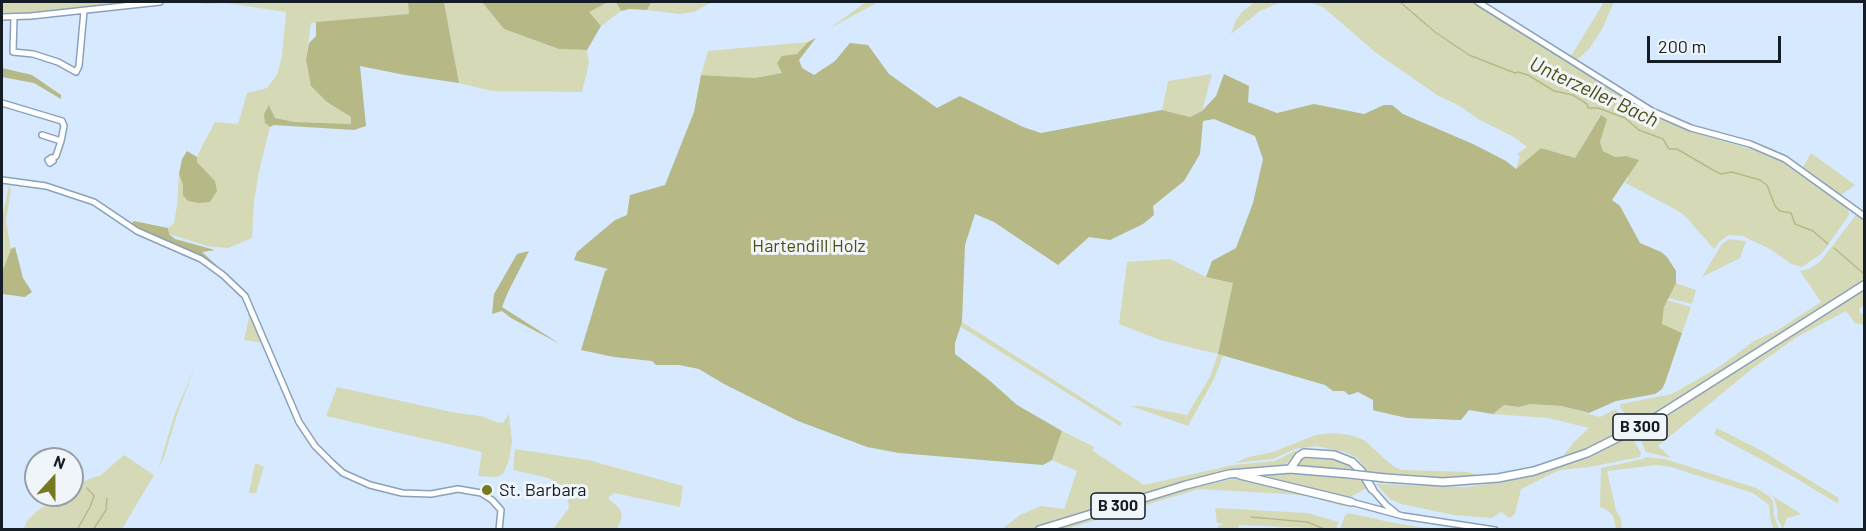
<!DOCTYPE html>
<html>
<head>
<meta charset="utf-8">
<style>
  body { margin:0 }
  #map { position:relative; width:1866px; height:531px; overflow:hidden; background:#d6e9fe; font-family:Barlow,sans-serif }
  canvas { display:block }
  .frame { position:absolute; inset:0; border:3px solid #141c26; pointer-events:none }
  .north { position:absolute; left:24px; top:447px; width:60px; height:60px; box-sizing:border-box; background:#f0f5fa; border:2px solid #989ea5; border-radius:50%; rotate:21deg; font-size:16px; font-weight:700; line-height:24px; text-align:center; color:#141c26 }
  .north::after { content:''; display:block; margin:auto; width:21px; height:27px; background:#777920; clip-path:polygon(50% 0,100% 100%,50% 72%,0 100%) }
  .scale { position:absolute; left:1647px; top:36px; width:134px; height:27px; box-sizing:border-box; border:3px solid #141c26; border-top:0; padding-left:8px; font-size:18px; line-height:21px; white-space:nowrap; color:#141c26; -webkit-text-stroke:4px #f0f5fa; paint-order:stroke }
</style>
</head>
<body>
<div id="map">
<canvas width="1866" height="531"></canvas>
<div class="frame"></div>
<div class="north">N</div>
<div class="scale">200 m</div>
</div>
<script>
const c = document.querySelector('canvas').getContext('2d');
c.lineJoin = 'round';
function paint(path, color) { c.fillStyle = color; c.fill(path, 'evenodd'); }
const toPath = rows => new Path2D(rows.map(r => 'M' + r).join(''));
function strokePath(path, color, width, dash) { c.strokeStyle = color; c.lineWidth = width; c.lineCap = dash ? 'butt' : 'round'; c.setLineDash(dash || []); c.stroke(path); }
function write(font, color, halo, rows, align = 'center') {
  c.font = font + ' Barlow,sans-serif'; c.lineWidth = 6; c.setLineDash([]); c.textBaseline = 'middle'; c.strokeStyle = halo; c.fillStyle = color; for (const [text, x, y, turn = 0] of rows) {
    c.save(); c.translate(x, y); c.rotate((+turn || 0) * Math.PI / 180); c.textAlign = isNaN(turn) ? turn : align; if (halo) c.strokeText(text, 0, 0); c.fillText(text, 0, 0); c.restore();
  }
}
paint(toPath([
  [2,2,136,2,137,3,42,13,11,15,2,14],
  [195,2,408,2,410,14,311,23,306,59,327,102,351,117,351,124,295,122,275,118,270,106,265,123,270,127,259,171,254,202,252,238,228,248,207,246,169,234,168,228,174,223,177,206,179,174,183,185,183,195,215,181,197,162,197,156,215,122,238,124,247,93,267,88,277,75,282,56,286,12,225,3,207,4],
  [444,2,482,2,504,29,559,49,587,50,589,63,582,92,492,91,459,83],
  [608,2,616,2,621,11,601,26,588,12],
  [651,2,712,2,694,12,679,14,647,10],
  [866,2,878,2,830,28],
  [1255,2,1281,2,1260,11,1231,34,1236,20,1242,12],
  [1309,2,1472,2,1651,113,1691,132,1751,149,1783,162,1841,203,1848,209,1849,215,1822,253,1802,267,1791,264,1772,250,1743,236,1729,235,1720,241,1714,249,1687,218,1680,212,1624,182,1628,180,1626,156,1615,157,1603,151,1600,142,1606,118,1600,116,1575,158,1541,148,1516,169,1520,156,1517,154,1527,147,1514,137,1478,119,1460,106,1437,95,1375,52,1323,7],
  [1604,2,1614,2,1602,29,1589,49,1577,60,1571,56],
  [808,42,783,73,755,78,701,75,708,51],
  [1212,74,1202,111,1190,117,1162,110,1168,81],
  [1811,153,1855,185,1841,195,1803,167],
  [9,185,11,190,6,221,11,249,2,272,2,218],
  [1856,215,1860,215,1864,219,1864,280,1721,373,1633,426,1620,407,1621,404,1672,394,1719,367,1754,341,1778,330,1821,302,1800,271,1809,269,1820,262],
  [1729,239,1746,241,1740,258,1702,277,1722,244],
  [1170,259,1206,277,1234,282,1218,354,1223,356,1214,379,1188,426,1131,406,1140,406,1187,415,1210,377,1218,354,1160,340,1119,324,1127,262],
  [1676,283,1696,290,1692,304,1668,298],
  [1864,287,1864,305,1859,309,1860,313,1864,314,1864,325,1855,323,1846,311,1797,337,1753,368,1658,446,1671,458,1646,452,1637,432,1722,381],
  [1667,300,1691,307,1682,333,1662,325,1664,307],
  [247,306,264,343,244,340,249,318],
  [962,322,1122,423,1120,426,961,327],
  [196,364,178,412,164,457,158,470,174,416],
  [337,387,456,413,481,416,496,422,503,423,509,414,512,442,509,460,503,474,497,477,478,476,482,452,326,416],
  [1530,404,1561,406,1600,417,1616,409,1628,430,1585,451,1561,459,1573,443,1589,428,1548,418,1493,414,1504,405,1519,407],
  [1717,428,1764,452,1837,497,1839,500,1837,503,1792,476,1714,434],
  [1062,431,1094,447,1093,451,1144,485,1233,465,1275,461,1295,451,1297,453,1286,464,1229,470,1206,476,1032,529,1001,530,1020,515,1041,506,1064,509,1077,471,1052,460],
  [1332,433,1350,435,1364,440,1394,467,1402,470,1468,472,1480,476,1419,478,1369,473,1357,458,1345,452,1316,446,1295,449,1273,459,1235,463,1248,457,1273,452,1316,435],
  [1631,435,1641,453,1640,457,1589,467,1560,470,1551,474,1521,489,1515,514,1510,518,1501,512,1492,518,1454,515,1401,504,1390,499,1376,484,1467,487,1501,482,1536,474],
  [515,449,588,460,683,486,680,507,614,493,608,498,620,509,622,517,617,529,553,529,569,508,566,488,548,478,513,470],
  [124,455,154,475,122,529,24,529,26,522,37,511,61,495,72,495,72,488,79,483,101,475],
  [1300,456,1334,457,1350,463,1357,471,1292,466],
  [1645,457,1665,459,1756,488,1769,496,1773,501,1774,516,1779,529,1774,529,1771,523,1769,505,1753,493,1671,467,1656,465,1607,471,1616,510,1621,519,1622,529,1616,529,1613,516,1607,510,1600,507,1601,468,1643,459],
  [255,463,264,467,256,493,249,493],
  [1289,472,1319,473,1363,480,1367,488,1348,498,1258,474],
  [1246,477,1344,503,1343,506,1308,496,1286,494,1199,489,1066,529,1053,530,1194,486],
  [1768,493,1801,514,1787,518,1783,529,1777,518,1777,507,1774,498],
  [1215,508,1307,513,1339,522,1336,529,1239,525,1238,529,1216,529,1220,525,1224,524,1217,523],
  [1349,513,1394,523,1433,529,1340,529,1345,515]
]), '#d6d9b5');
paint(toPath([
  [408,2,444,2,459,83,405,75,360,66,366,126,354,130,274,125,270,127,265,123,264,114,269,105,275,118,295,122,351,124,351,117,327,102,311,86,306,59,309,43,316,36,316,22,409,14],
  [482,2,608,2,589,12,601,26,587,50,559,49,504,29],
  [616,2,651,2,647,10,629,9,621,11],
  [816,38,799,60,802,68,814,75,835,61,850,43,868,45,889,74,937,108,960,96,1023,127,1041,133,1162,110,1190,117,1202,111,1216,96,1224,74,1249,86,1248,102,1277,113,1314,104,1364,114,1384,105,1392,105,1403,114,1473,144,1506,161,1516,169,1541,148,1575,158,1601,115,1607,119,1600,142,1603,151,1615,157,1626,156,1639,160,1612,200,1620,206,1640,243,1661,252,1667,257,1676,271,1676,283,1664,307,1662,324,1682,333,1665,383,1662,389,1655,394,1616,401,1589,413,1561,406,1530,404,1519,407,1504,405,1493,414,1469,410,1461,420,1407,418,1376,411,1373,410,1373,400,1358,392,1349,395,1344,391,1333,391,1325,385,1218,354,1233,283,1206,277,1212,261,1236,248,1253,203,1263,159,1255,136,1214,119,1203,121,1200,154,1184,181,1153,206,1154,215,1143,224,1110,240,1089,237,1058,265,994,222,975,214,965,245,962,322,955,343,955,354,989,380,1017,405,1062,431,1052,460,1043,465,899,453,867,447,798,421,724,384,699,369,679,365,656,365,652,361,614,357,581,350,605,271,608,269,574,260,577,252,615,220,627,215,630,195,665,185,694,112,701,75,755,78,782,73,777,63,782,56,797,54,808,42],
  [2,48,2,68,32,75,61,95,61,99,34,83,2,77],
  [187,151,197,157,197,162,215,181,217,191,210,202,199,203,188,201,183,195,183,185,179,174,182,159],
  [134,221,168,228,169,234,175,239,215,250,202,252,235,282,207,260,131,224],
  [15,247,23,278,32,292,25,297,2,294,2,272,11,249],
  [529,251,508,292,502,307,560,344,511,318,502,311,492,314,494,294,517,254]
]), '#b6b885');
strokePath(toPath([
  [1400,2,1435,32,1469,55,1515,73,1518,72,1528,75,1554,91,1573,95,1587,104,1588,108,1598,108,1625,118,1639,130,1663,139,1669,149,1677,149,1713,170,1721,174,1732,172,1760,180,1767,185,1775,206,1780,211,1791,213,1795,224,1813,231,1828,244],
  [1834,248,1863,273],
  [1251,517,1307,522,1327,530],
  [77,530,90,507,94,496,87,488],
  [93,530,106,510,107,498]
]), '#b7ba87', 1.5);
const minor = toPath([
  [1478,2,1652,111,1691,128,1750,144,1785,159,1864,216],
  [2,17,31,16,160,2],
  [14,17,13,52,33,54,58,62,76,72,79,66,84,11],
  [2,103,62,121,64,126,61,141,56,156,52,159],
  [42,135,61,141],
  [51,158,53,161,50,163,48,160,51,158],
  [2,180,46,186,94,202,137,231,201,259,223,275,245,296,299,422,315,446,332,463,343,473,370,485,402,493,431,494,458,489,481,493,492,500,501,510,499,530],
  [1372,489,1386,505,1396,513],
  [1351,502,1403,516,1495,530]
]);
const major = toPath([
  [1290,469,1299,456,1304,453,1334,455,1352,462,1362,472,1372,489],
  [1240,475,1351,502],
  [1385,478,1443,482,1498,478,1534,471,1587,453,1647,423,1864,285],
  [1039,530,1186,485,1229,474,1290,469,1350,474]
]);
strokePath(minor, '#8aa1ba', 8);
strokePath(major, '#8aa1ba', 10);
strokePath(minor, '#fff', 5);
strokePath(major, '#fff', 7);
const majorBridge = toPath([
  [1350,474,1385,478]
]);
strokePath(majorBridge, '#8aa1ba', 10, []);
strokePath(majorBridge, '#fff', 7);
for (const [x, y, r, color] of [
  [487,490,6,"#777920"]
]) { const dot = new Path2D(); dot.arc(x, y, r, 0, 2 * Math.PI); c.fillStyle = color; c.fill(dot); strokePath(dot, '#f0f5fa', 2); }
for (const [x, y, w] of [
  [1640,427,54],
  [1118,506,54]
]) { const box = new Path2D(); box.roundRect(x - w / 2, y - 13, w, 26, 4.5); c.fillStyle = '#f0f5fa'; c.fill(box); strokePath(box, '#141c26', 1.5); }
write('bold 16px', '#141c26', null, [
  ["B 300",1640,427],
  ["B 300",1118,506]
]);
write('18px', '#4d4e12', '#f0f5fa', [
  ["Hartendill Holz",809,246]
]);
write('18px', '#141c26', '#f0f5fa', [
  ["St. Barbara",499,490]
], 'left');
write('italic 20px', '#4b4c0f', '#f0f5fa', [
  ["Unterzeller Bach",1594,92,25]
]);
</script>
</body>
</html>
